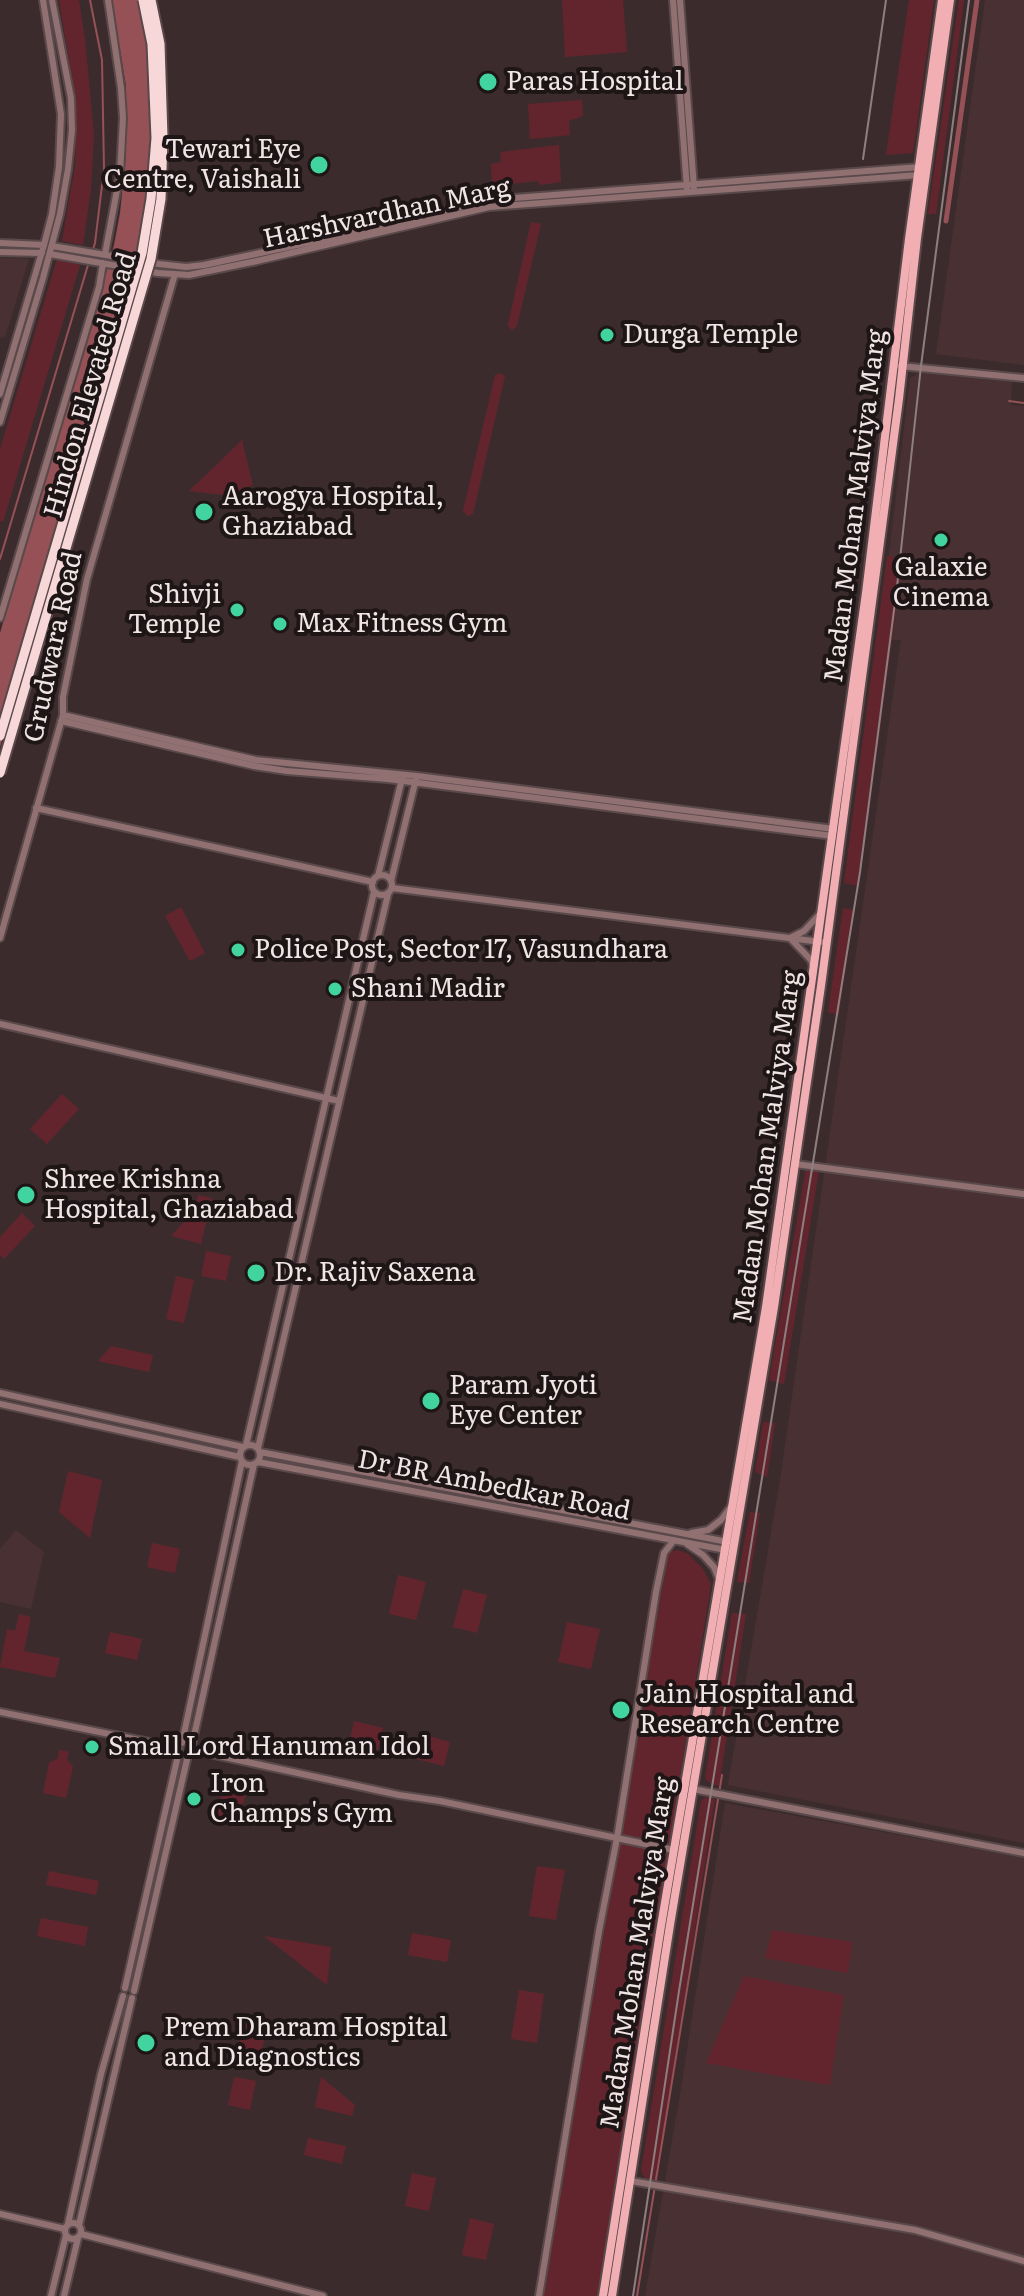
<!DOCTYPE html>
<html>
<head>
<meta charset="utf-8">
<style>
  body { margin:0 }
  canvas { display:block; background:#3c2b2c }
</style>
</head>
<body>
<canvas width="1024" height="2296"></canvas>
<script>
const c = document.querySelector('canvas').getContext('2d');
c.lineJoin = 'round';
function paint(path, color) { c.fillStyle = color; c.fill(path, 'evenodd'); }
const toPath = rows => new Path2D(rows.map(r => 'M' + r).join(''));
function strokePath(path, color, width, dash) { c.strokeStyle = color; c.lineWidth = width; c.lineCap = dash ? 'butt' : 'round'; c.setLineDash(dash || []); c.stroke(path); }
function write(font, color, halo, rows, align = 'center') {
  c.font = font + ' Literata,serif'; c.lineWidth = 8; c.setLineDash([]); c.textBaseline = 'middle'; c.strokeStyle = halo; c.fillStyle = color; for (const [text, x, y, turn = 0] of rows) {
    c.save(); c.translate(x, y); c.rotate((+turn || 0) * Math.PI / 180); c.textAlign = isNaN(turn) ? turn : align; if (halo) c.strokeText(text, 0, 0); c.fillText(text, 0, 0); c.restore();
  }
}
paint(toPath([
  [985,0,1024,0,1024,365,936,354],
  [0,258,29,259,5,337,0,338],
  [919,373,1012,382,1011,405,1024,406,1024,1843,728,1785,780,1480,901,640,879,639,910,378],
  [16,1530,44,1552,31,1609,0,1602,0,1549],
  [725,1803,1024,1858,1024,2296,645,2296,681,2089]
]), '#493032');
paint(toPath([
  [59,0,79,0,85,39,94,135,91,189,83,245,62,241,75,166,76,104],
  [562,0,623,0,627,52,565,57],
  [909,0,934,0,913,153,886,155],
  [959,0,964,0,936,214,928,214],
  [582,100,583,116,569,121,570,135,530,139,528,104],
  [559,145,561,182,540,185,538,181,492,186,491,164,501,162,500,152],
  [531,222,541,224,517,326,512,330,508,326,508,324],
  [57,259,80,265,3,522,0,521,0,449],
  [500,373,505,376,473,514,468,516,463,511,495,375],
  [242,440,253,485,232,496,189,491],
  [887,556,903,558,859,886,844,883],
  [181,907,205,953,190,961,165,916],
  [843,908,854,910,839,1015,828,1012],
  [62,1094,79,1109,47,1144,30,1129],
  [806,1168,819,1170,784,1384,769,1380],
  [198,1195,212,1198,201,1244,171,1236,194,1211],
  [22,1213,35,1226,4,1259,0,1255,0,1237],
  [206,1251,231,1256,226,1281,201,1276],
  [176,1276,194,1280,184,1323,166,1319],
  [111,1346,153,1355,149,1372,98,1361],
  [763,1422,775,1423,767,1477,755,1472],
  [68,1471,102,1480,90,1538,59,1512],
  [750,1512,760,1513,749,1583,737,1582],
  [152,1543,180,1549,175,1573,147,1567],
  [678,1550,688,1554,703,1569,711,1584,597,2296,543,2296,668,1552],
  [398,1575,426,1582,416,1620,389,1614],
  [463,1589,487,1595,477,1633,453,1627],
  [732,1613,746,1614,719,1786,710,1783,705,1778],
  [19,1614,31,1617,24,1651,60,1658,55,1678,0,1667,7,1629,15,1631],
  [567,1622,600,1629,591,1669,558,1662],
  [110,1632,142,1639,137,1660,105,1653],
  [354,1721,383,1728,378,1750,349,1743],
  [422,1734,450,1742,444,1766,416,1759],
  [59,1750,69,1752,67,1759,73,1767,66,1798,43,1793,49,1763,58,1758],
  [223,1789,246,1795,235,1827,215,1823],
  [706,1797,715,1799,656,2181,645,2178,641,2171,701,1801],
  [537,1866,565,1870,556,1920,529,1916],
  [49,1871,99,1881,96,1895,46,1885],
  [41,1918,88,1927,85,1946,37,1936],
  [772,1930,852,1942,848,1973,765,1958],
  [412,1933,451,1940,447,1962,408,1955],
  [264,1936,331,1947,327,1985],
  [744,1976,844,1995,830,2085,706,2063],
  [519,1990,544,1994,537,2043,511,2039],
  [245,2013,266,2032,261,2053,239,2048],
  [234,2077,256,2081,250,2110,228,2105],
  [321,2077,355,2105,352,2116,315,2107],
  [308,2138,346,2146,342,2164,304,2155],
  [412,2173,436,2178,429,2211,405,2206],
  [470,2218,494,2224,486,2260,462,2255]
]), '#63252d');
paint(toPath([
  [112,0,148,0,158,132,149,240,126,330,0,747,0,633,97,306,114,245,120,213,126,155,126,86]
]), '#955156');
strokePath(toPath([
  [90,0,102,60,104,169,95,243,90,259],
  [1009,401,1024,403],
  [0,559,88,265],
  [637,2296,722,1775]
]), '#955156', 2);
strokePath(toPath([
  [946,221,977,0]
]), '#955156', 5);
const minor = toPath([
  [673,0,687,189],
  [680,0,694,188],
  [0,243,44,245],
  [52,246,159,264,186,267,204,265,372,229,488,200,920,167],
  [0,252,42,253],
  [50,254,158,273,189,275,257,261,489,207,919,175],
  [105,254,120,174,123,118,121,88,108,0],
  [900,366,1024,378],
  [0,394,44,245,52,214,59,167,61,114,43,0],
  [0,422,43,278,60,214,68,169,72,130,71,98,52,0],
  [0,618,99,287,103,263],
  [63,715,256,760,417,776,834,829],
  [61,721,254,766,287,771,388,779,833,836],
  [36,808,373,882],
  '372 885a10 10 0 1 1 20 0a10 10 0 1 1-20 0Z',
  [378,876,402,779],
  [391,881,416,779],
  [392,888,821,942],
  [0,938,63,715,63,697,87,579,175,274],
  [813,966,811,960,790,938,804,931,820,914],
  [0,1024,339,1101],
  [795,1164,1024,1194],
  [0,1393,243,1447],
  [0,1404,240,1457],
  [246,1445,374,892],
  '240 1455a10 10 0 1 1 20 0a10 10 0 1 1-20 0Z',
  [258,1448,388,894],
  [260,1452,728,1542],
  [258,1462,726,1550],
  [691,1533,708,1530,721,1520,730,1508],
  [687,1544,703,1555,714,1567,719,1579],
  [0,1712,179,1748],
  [182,1743,242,1461],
  [192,1745,254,1464],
  [192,1750,399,1795,440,1801,674,1850],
  [693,1789,1024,1853],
  [125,1988,179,1751],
  [134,1991,188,1755],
  [631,2181,915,2230,1024,2261],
  [0,2214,65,2229],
  '65 2231a8 8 0 1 1 16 0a8 8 0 1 1-16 0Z',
  [68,2224,101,2074,123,1996],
  [79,2225,132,1998],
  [81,2234,323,2296],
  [51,2296,66,2235],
  [64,2296,78,2238],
  [539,2296,599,1931,617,1838,656,1592,664,1553,674,1540]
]);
const major = toPath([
  [603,2296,661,1926,766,1307,866,593,909,239,942,0],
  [612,2296,670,1925,774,1307,821,986,899,399,917,238,950,0]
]);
strokePath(minor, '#59494a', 10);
strokePath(major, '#59494a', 12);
strokePath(minor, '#917072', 6);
strokePath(major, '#f2afb3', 8);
strokePath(toPath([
  [863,159,886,0],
  [633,2296,679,1991,860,872,897,587,921,366,969,0]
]), '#8d7e7f', 2);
const highwayBridge = toPath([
  [0,736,142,253,151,199,156,138,152,44,143,0],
  [0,773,151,259,161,199,163,138,160,44,151,0]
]);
strokePath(highwayBridge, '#59494a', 13, []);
strokePath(highwayBridge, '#f8d7d8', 9);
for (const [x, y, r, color] of [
  [488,82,10,"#41d4a1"],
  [319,165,10,"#41d4a1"],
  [607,335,8,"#41d4a1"],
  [204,512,10,"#41d4a1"],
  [941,540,8,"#41d4a1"],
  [237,610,8,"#41d4a1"],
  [280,624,8,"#41d4a1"],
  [238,950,8,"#41d4a1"],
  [335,989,8,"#41d4a1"],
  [26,1195,10,"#41d4a1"],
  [256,1273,10,"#41d4a1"],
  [431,1401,10,"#41d4a1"],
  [621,1710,10,"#41d4a1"],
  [92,1747,8,"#41d4a1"],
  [194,1799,8,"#41d4a1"],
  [146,2043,10,"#41d4a1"]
]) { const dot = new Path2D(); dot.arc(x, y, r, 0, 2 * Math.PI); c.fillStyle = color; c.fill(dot); strokePath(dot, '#1e1616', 3); }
write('26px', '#f0e4e5', '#1e1616', [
  ["Paras Hospital",506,82],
  ["Tewari Eye",301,150,"right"],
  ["Centre, Vaishali",301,180,"right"],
  ["Durga Temple",623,335],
  ["Aarogya Hospital,",222,497],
  ["Ghaziabad",222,527],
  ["Galaxie",941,568,"center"],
  ["Cinema",941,598,"center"],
  ["Shivji",221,595,"right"],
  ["Temple",221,625,"right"],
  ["Max Fitness Gym",296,624],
  ["Police Post, Sector 17, Vasundhara",254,950],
  ["Shani Madir",351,989],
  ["Shree Krishna",44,1180],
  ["Hospital, Ghaziabad",44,1210],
  ["Dr. Rajiv Saxena",274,1273],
  ["Param Jyoti",449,1386],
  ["Eye Center",449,1416],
  ["Jain Hospital and",639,1695],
  ["Research Centre",639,1725],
  ["Small Lord Hanuman Idol",108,1747],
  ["Iron",210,1784],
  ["Champs's Gym",210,1814],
  ["Prem Dharam Hospital",164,2028],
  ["and Diagnostics",164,2058]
], 'left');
write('26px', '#f0e4e5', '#1e1616', [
  ["Harshvardhan Marg",387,214,-12],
  ["Hindon Elevated Road",91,385,-74],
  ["Madan Mohan Malviya Marg",856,506,-83],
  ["Grudwara Road",54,647,-78],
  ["Madan Mohan Malviya Marg",768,1147,-82],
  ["Dr BR Ambedkar Road",494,1486,11],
  ["Madan Mohan Malviya Marg",638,1953,-81]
]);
</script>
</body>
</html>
